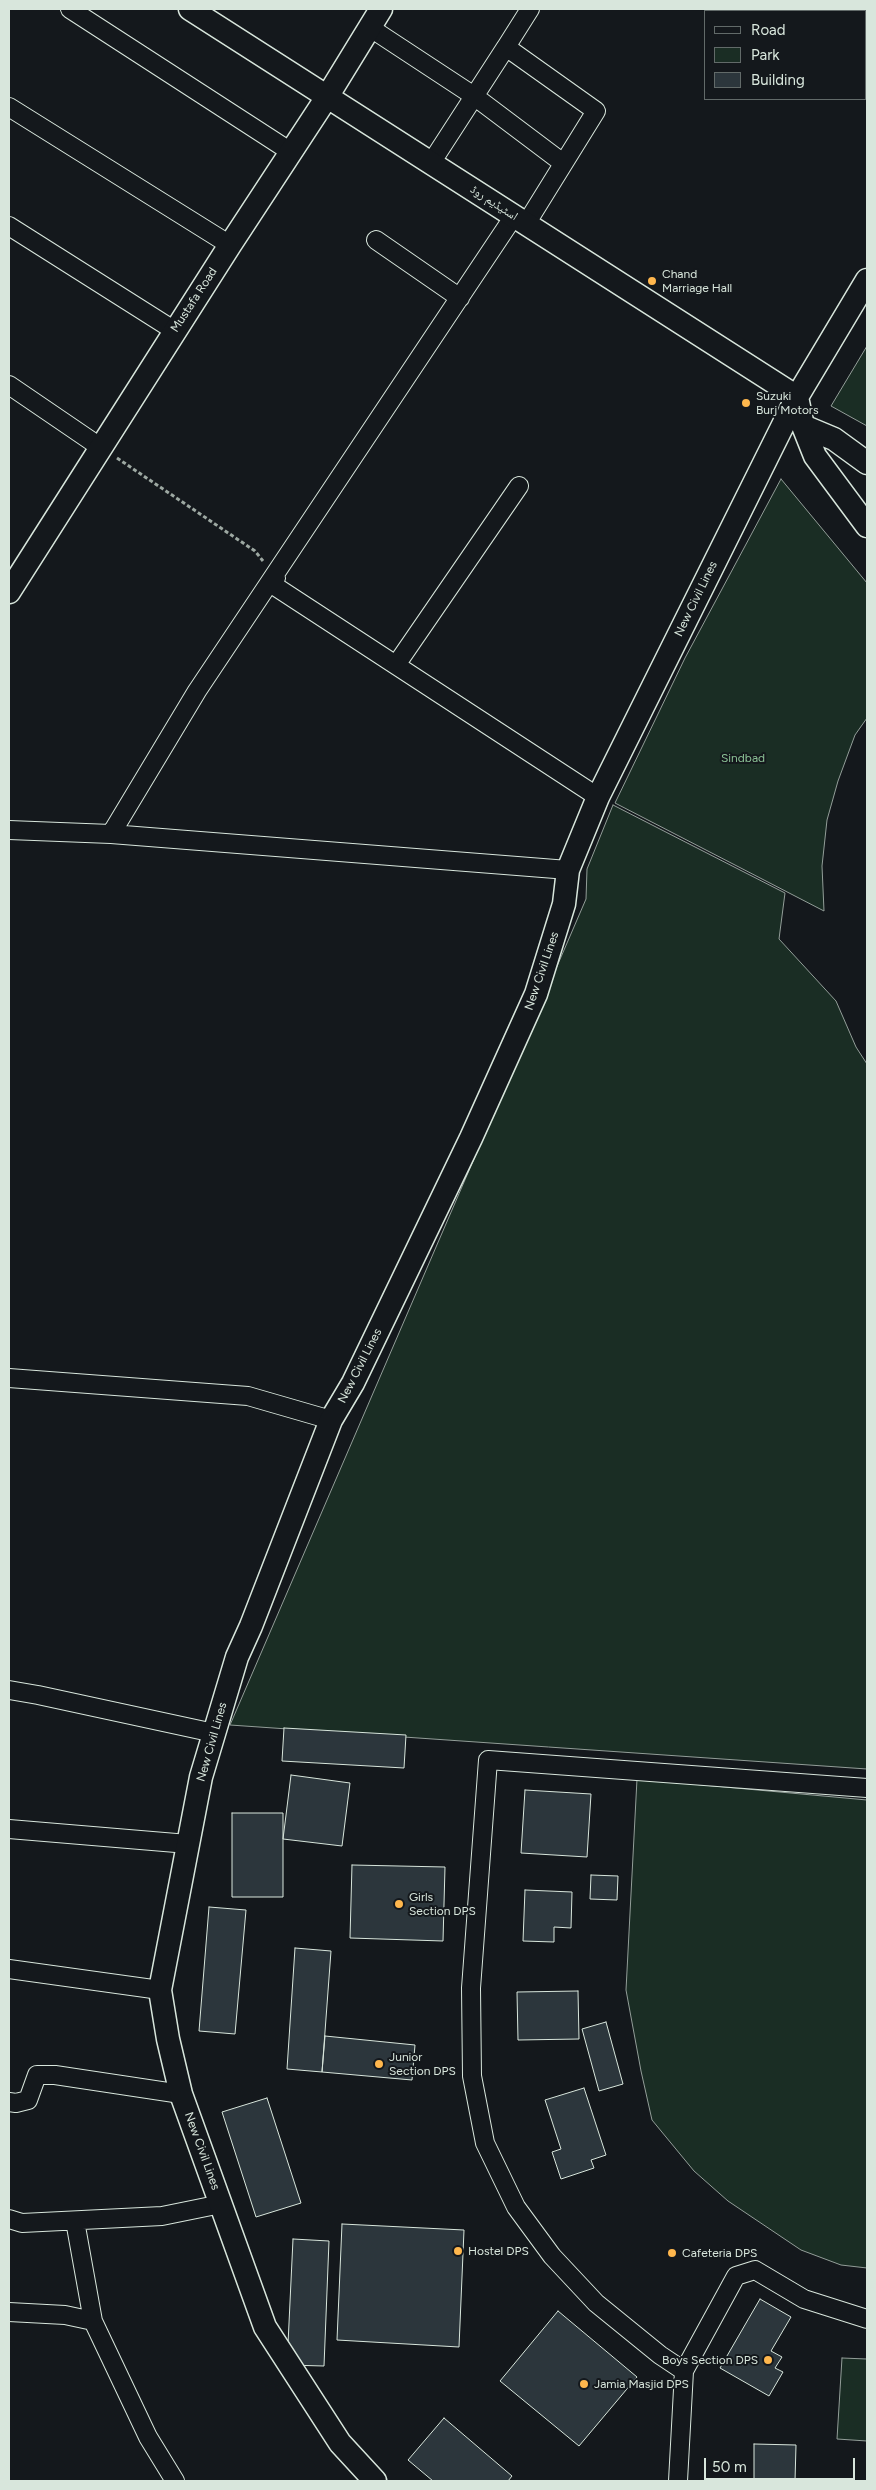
<!DOCTYPE html>
<html>
<head>
<meta charset="utf-8">
<style>
  body { margin:0 }
  #map { position:relative; width:876px; height:2490px; overflow:hidden; background:#14181c; font-family:Figtree,sans-serif }
  canvas { display:block }
  .frame { position:absolute; inset:0; border:10px solid #d8e6dc; pointer-events:none }
  .legend { position:absolute; left:704px; top:10px; width:162px; height:90px; box-sizing:border-box; background:#14181c; border:1px solid #626a69; margin:0; padding:6px 9px; list-style:none; font-size:15px; color:#d8e6dc }
  .legend li { display:flex; align-items:center; gap:10px; height:25px }
  .legend b { width:25px; border:1px solid #626a69 }
  .scale { position:absolute; left:704px; top:2458px; width:151px; height:22px; box-sizing:border-box; border:2px solid #d8e6dc; border-top:0; padding-left:6px; font-size:15px; line-height:18px; white-space:nowrap; color:#d8e6dc; -webkit-text-stroke:4px #14181c; paint-order:stroke }
</style>
</head>
<body>
<div id="map">
<canvas width="876" height="2490"></canvas>
<div class="frame"></div>
<ul class="legend">
<li><b style="height:6px;background:#14181c"></b>Road</li>
<li><b style="height:14px;background:#1a2d24"></b>Park</li>
<li><b style="height:14px;background:#2c363c"></b>Building</li>
</ul>
<div class="scale">50 m</div>
</div>
<script>
const c = document.querySelector('canvas').getContext('2d');
c.lineJoin = 'round';
function paint(path, color) { c.fillStyle = color; c.fill(path, 'evenodd'); }
const toPath = rows => new Path2D(rows.map(r => 'M' + r).join(''));
function strokePath(path, color, width, dash) { c.strokeStyle = color; c.lineWidth = width; c.lineCap = dash ? 'butt' : 'round'; c.setLineDash(dash || []); c.stroke(path); }
function write(font, color, halo, rows, align = 'center') {
  c.font = font + ' Figtree,"Noto Naskh Arabic",sans-serif'; c.lineWidth = 4; c.setLineDash([]); c.textBaseline = 'middle'; c.strokeStyle = halo; c.fillStyle = color; for (const [text, x, y, turn = 0] of rows) {
    c.save(); c.translate(x, y); c.rotate((+turn || 0) * Math.PI / 180); c.textAlign = isNaN(turn) ? turn : align; if (halo) c.strokeText(text, 0, 0); c.fillText(text, 0, 0); c.restore();
  }
}
const green = toPath([
  [867,346,867,426,831,406,867,346],
  [781,479,867,583,867,718,855,735,838,781,827,820,822,866,824,911,615,803,685,658,781,479],
  [613,805,785,893,779,939,836,1001,856,1047,867,1064,867,1769,230,1725,586,899,587,869,613,805],
  [637,1779,867,1800,867,2268,841,2265,801,2250,728,2201,694,2171,652,2120,641,2071,626,1990,637,1779],
  [842,2358,867,2359,867,2441,837,2439,842,2358]
]);
paint(green, '#1a2d24');
strokePath(green, '#939e99', 1);
const building = toPath([
  [284,1728,406,1735,404,1768,282,1761,284,1728],
  [291,1775,350,1783,342,1846,283,1839,291,1775],
  [525,1790,591,1794,587,1857,521,1853,525,1790],
  [232,1813,283,1813,283,1897,232,1897,232,1813],
  [352,1865,445,1867,443,1941,350,1938,352,1865],
  [591,1875,618,1876,617,1900,590,1899,591,1875],
  [525,1890,572,1892,571,1928,554,1927,554,1942,523,1941,525,1890],
  [209,1907,246,1910,235,2034,199,2031,209,1907],
  [295,1948,331,1951,322,2072,287,2069,295,1948],
  [578,1991,579,2039,518,2040,517,1992,578,1991],
  [606,2022,623,2084,599,2091,582,2029,606,2022],
  [325,2036,415,2045,412,2080,322,2072,325,2036],
  [584,2088,606,2155,591,2160,594,2168,561,2179,552,2152,561,2149,545,2100,584,2088],
  [267,2098,301,2203,256,2217,222,2112,267,2098],
  [342,2224,464,2230,459,2347,337,2340,342,2224],
  [293,2239,329,2241,324,2366,287,2365,293,2239],
  [760,2299,791,2317,771,2351,782,2357,775,2368,783,2372,769,2396,720,2368,760,2299],
  [558,2311,637,2377,579,2446,500,2381,558,2311],
  [444,2418,512,2476,508,2481,433,2481,408,2460,444,2418],
  [754,2444,796,2445,795,2481,754,2481,754,2444]
]);
paint(building, '#2c363c');
strokePath(building, '#d8e6dc', 1);
const minor = toPath([
  [70,9,291,152],
  [800,9,804,11],
  [369,27,474,96,563,163],
  [506,47,530,9],
  [865,50,867,51],
  [9,107,230,245],
  [431,163,506,47,596,111,526,224],
  [9,226,175,331],
  [376,240,460,298],
  [9,385,100,447],
  [276,578,270,583,598,797],
  [396,665,519,486],
  [9,830,111,834,568,870],
  [111,834,197,691,514,216],
  [9,1378,248,1396,331,1420],
  [9,1690,38,1695,214,1733],
  [9,1829,188,1844],
  [9,1969,160,1990],
  [9,2102,16,2103,28,2100,37,2075,55,2075,181,2094],
  [9,2219,22,2223,162,2216,221,2204],
  [75,2221,93,2321,148,2437,175,2481],
  [9,2312,65,2315,93,2321],
  [684,2371,660,2355,596,2303,552,2256,516,2207,485,2143,472,2076,471,1988,488,1760,867,1788],
  [678,2481,684,2371,736,2276,755,2270,804,2299,867,2319]
]);
const tertiary = toPath([
  [190,9,797,397],
  [797,397,803,426,815,456,867,526],
  [803,426,834,439,867,463],
  [9,592,230,245,327,97,381,9],
  [375,2481,340,2443,265,2327,181,2094,168,2039,160,1990,201,1777,237,1657,251,1626,331,1420,353,1383,471,1138,536,994,564,904,568,870,598,797,797,397,867,280]
]);
strokePath(minor, '#d8e6dc', 20);
strokePath(tertiary, '#d8e6dc', 25);
strokePath(toPath([
  [117,458,255,551,263,561]
]), '#9da8a2', 3, [4, 2.5]);
strokePath(minor, '#14181c', 18);
strokePath(tertiary, '#14181c', 22);
for (const [x, y, r, color] of [
  [652,281,5,"#ffb74d"],
  [746,403,5,"#ffb74d"],
  [399,1904,5,"#ffb74d"],
  [379,2064,5,"#ffb74d"],
  [458,2251,5,"#ffb74d"],
  [672,2253,5,"#ffb74d"],
  [768,2360,5,"#ffb74d"],
  [584,2384,5,"#ffb74d"]
]) { const dot = new Path2D(); dot.arc(x, y, r, 0, 2 * Math.PI); c.fillStyle = color; c.fill(dot); strokePath(dot, '#14181c', 2); }
write('12px', '#d8e6dc', '#14181c', [
  ["اسٹیڈیم روڈ",494,203,33],
  ["Mustafa Road",194,300,-57],
  ["New Civil Lines",696,599,-64],
  ["New Civil Lines",542,971,-71],
  ["New Civil Lines",360,1366,-63],
  ["New Civil Lines",212,1742,-74],
  ["New Civil Lines",202,2151,70]
]);
write('12px', '#d8e6dc', '#14181c', [
  ["Chand",662,274],
  ["Marriage Hall",662,288],
  ["Suzuki",756,396],
  ["Burj Motors",756,410],
  ["Girls",409,1897],
  ["Section DPS",409,1911],
  ["Junior",389,2057],
  ["Section DPS",389,2071],
  ["Hostel DPS",468,2251],
  ["Cafeteria DPS",682,2253],
  ["Boys Section DPS",758,2360,"right"],
  ["Jamia Masjid DPS",594,2384]
], 'left');
write('12px', '#8ac095', '#14181c', [
  ["Sindbad",743,758]
]);
</script>
</body>
</html>
